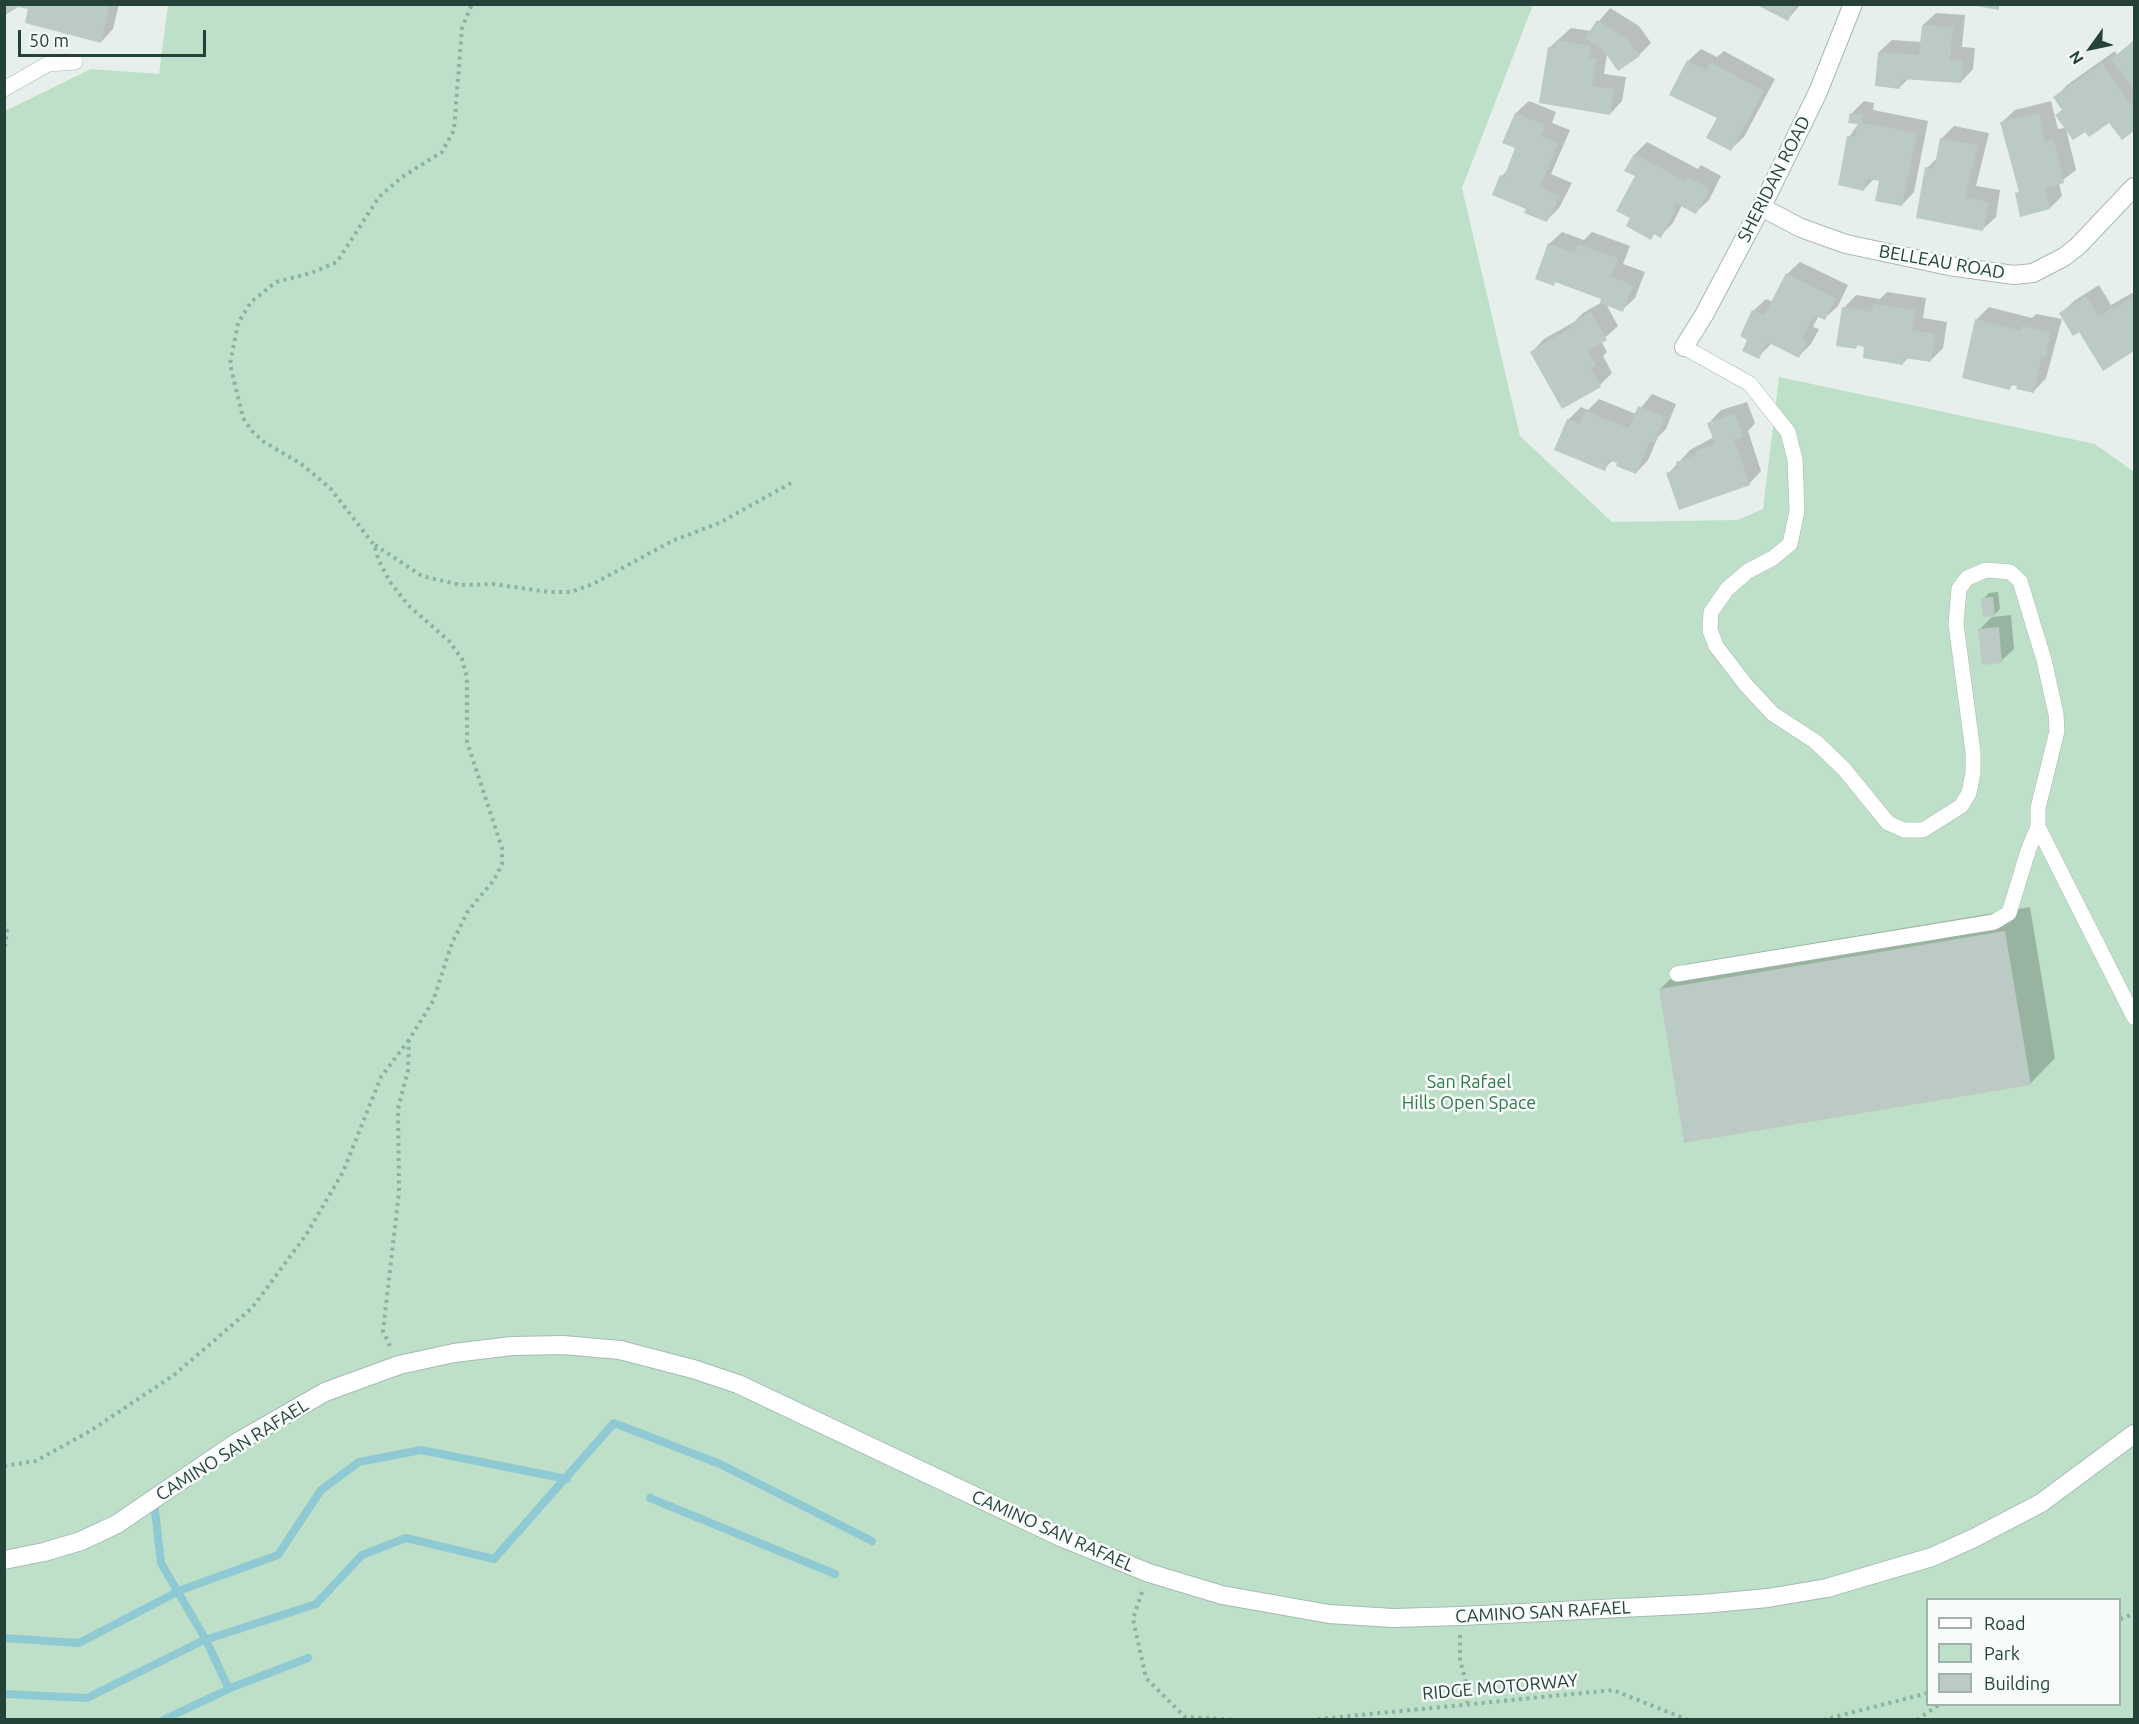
<!DOCTYPE html>
<html>
<head>
<meta charset="utf-8">
<style>
  body { margin:0 }
  #map { position:relative; width:2139px; height:1724px; overflow:hidden; background:#e6efeb; font-family:Ubuntu,sans-serif }
  canvas { display:block }
  .frame { position:absolute; inset:0; border:6px solid #24423a; pointer-events:none }
  .legend { position:absolute; left:1926px; top:1598px; width:195px; height:108px; box-sizing:border-box; background:#f7fbf9; border:2px solid #a3b1ad; margin:0; padding:8px 10px; list-style:none; font-size:18px; color:#24423a }
  .legend li { display:flex; align-items:center; gap:12px; height:30px }
  .legend b { width:30px; border:2px solid #a3b1ad }
  .north { position:absolute; left:2061px; top:18px; width:60px; height:60px; -webkit-text-stroke:4px #f7fbf9; paint-order:stroke; rotate:237deg; font-size:16px; font-weight:700; line-height:24px; text-align:center; color:#24423a }
  .north::after { content:''; display:block; margin:auto; width:21px; height:27px; background:#24423a; clip-path:polygon(50% 0,100% 100%,50% 72%,0 100%) }
  .scale { position:absolute; left:18px; top:30px; width:188px; height:27px; box-sizing:border-box; border:3px solid #24423a; border-top:0; padding-left:8px; font-size:18px; line-height:21px; white-space:nowrap; color:#24423a; -webkit-text-stroke:4px #f7fbf9; paint-order:stroke }
</style>
</head>
<body>
<div id="map">
<canvas width="2139" height="1724"></canvas>
<div class="frame"></div>
<ul class="legend">
<li><b style="height:8px;background:#fff"></b>Road</li>
<li><b style="height:16px;background:#bfe0c8"></b>Park</li>
<li><b style="height:16px;background:#bbcac4"></b>Building</li>
</ul>
<div class="north">N</div>
<div class="scale">50 m</div>
</div>
<script>
const c = document.querySelector('canvas').getContext('2d');
c.lineJoin = 'round';
function paint(path, color) { c.fillStyle = color; c.fill(path, 'evenodd'); }
const toPath = rows => new Path2D(rows.map(r => 'M' + r).join(''));
function strokePath(path, color, width, dash) { c.strokeStyle = color; c.lineWidth = width; c.lineCap = dash ? 'butt' : 'round'; c.setLineDash(dash || []); c.stroke(path); }
function write(font, color, halo, rows, align = 'center') {
  c.font = font + ' Ubuntu,sans-serif'; c.lineWidth = 5; c.setLineDash([]); c.textBaseline = 'middle'; c.strokeStyle = halo; c.fillStyle = color; for (const [text, x, y, turn = 0] of rows) {
    c.save(); c.translate(x, y); c.rotate((+turn || 0) * Math.PI / 180); c.textAlign = isNaN(turn) ? turn : align; if (halo) c.strokeText(text, 0, 0); c.fillText(text, 0, 0); c.restore();
  }
}
paint(toPath([
  [168,5,1533,5,1462,188,1520,436,1612,522,1738,520,1763,509,1779,377,2095,444,2134,472,2134,1719,5,1720,5,111,91,69,159,74],
  [1928,1600,2120,1600,2120,1704,1928,1704]
]), '#bfe0c8');
paint(toPath([
  [4,4,119,4,113,29,101,42,30,7],
  [1759,4,1801,4,1788,19],
  [1610,8,1639,26,1651,43,1639,55,1607,53,1604,74,1626,77,1622,101,1610,114,1549,48,1571,28,1591,31],
  [1936,13,1965,15,1962,47,1975,48,1973,69,1961,82,1909,78,1900,87,1879,52,1892,40,1922,42,1923,25],
  [2134,40,2134,129,2122,138,2110,121,2066,129,2076,170,2059,183,2062,196,2050,208,2016,194,2020,190,2002,122,2015,110,2051,101,2058,129,2065,128,2063,109,2055,98,2067,85,2115,51,2117,55],
  [1701,49,1717,57,1724,51,1775,79,1744,137,1731,149,1719,117,1688,61],
  [1529,101,1556,112,1552,123,1570,130,1551,174,1572,183,1559,208,1547,220,1528,208,1502,176,1508,169,1517,147,1504,142,1516,113],
  [1864,101,1874,103,1873,110,1928,121,1914,192,1902,205,1880,179,1875,178,1864,189,1849,137,1859,123,1851,114],
  [1954,126,1989,133,1976,186,2000,190,1996,217,1983,229,1927,168,1938,157,1941,139],
  [1647,142,1698,169,1701,165,1721,176,1709,200,1696,212,1682,205,1673,223,1660,236,1655,233,1651,238,1632,217,1637,176,1635,154],
  [1562,232,1584,240,1592,232,1630,246,1623,264,1645,272,1635,298,1622,310,1606,304,1618,326,1601,341,1607,352,1603,356,1612,373,1600,385,1532,352,1544,339,1574,322,1583,313,1602,302,1603,298,1557,280,1553,284,1549,244],
  [1800,262,1848,285,1838,306,1825,318,1819,315,1813,327,1819,329,1811,344,1799,356,1772,343,1758,357,1749,340,1753,311,1766,299,1773,302,1787,274],
  [2099,285,2111,305,2134,292,2134,350,2104,369,2079,330,2061,313,2074,301],
  [1887,292,1926,298,1923,318,1947,322,1943,348,1930,361,1909,357,1903,363,1866,346,1859,344,1856,347,1844,308,1856,295,1880,299],
  [1989,307,2032,318,2036,314,2062,319,2046,378,2034,391,2013,384,2010,388,1976,320],
  [1652,394,1676,404,1666,429,1658,437,1648,460,1636,473,1613,460,1604,469,1568,420,1581,407,1588,410,1599,399,1636,414],
  [1747,402,1755,423,1748,431,1761,471,1749,484,1668,474,1690,450,1714,437,1709,423,1721,410],
  [1998,592,2000,609,1994,615,1983,599,1989,593],
  [2011,615,2014,649,2001,661,1980,629,1992,617],
  [2030,907,2055,1058,2030,1084,1660,989,1686,964]
]), '#0003');
strokePath(toPath([
  [650,1498,835,1574],
  [154,1502,161,1563,206,1640,229,1689],
  [4,1638,79,1643,181,1590,278,1555,321,1490,359,1462,421,1450,567,1479],
  [4,1694,87,1698,202,1641,316,1604,362,1555,406,1538,494,1559,614,1423,720,1464,872,1541],
  [163,1720,233,1687,308,1658]
]), '#8ec9d4', 8);
paint(toPath([
  [4,4,110,4,101,43,25,23,28,9,18,7,4,16],
  [1755,4,1796,4,1788,21],
  [1964,4,1999,4,1999,10],
  [1597,20,1627,39,1640,56,1618,71,1603,50,1585,38],
  [1922,25,1953,27,1950,59,1963,60,1961,83,1901,79,1900,89,1875,86,1878,52,1919,55],
  [1557,40,1591,46,1589,58,1597,59,1592,86,1614,89,1610,115,1539,103,1548,47,1555,48],
  [2134,41,2134,90,2111,59],
  [1687,60,1706,70,1710,62,1764,91,1731,151,1706,138,1717,118,1669,95],
  [2102,63,2134,109,2134,131,2122,140,2109,123,2089,137,2085,132,2073,140,2055,115,2062,110,2053,97],
  [1515,113,1545,125,1541,136,1558,143,1540,187,1560,196,1547,222,1524,213,1526,209,1492,195,1500,175,1504,177,1515,148,1502,143],
  [1850,113,1863,115,1861,123,1917,133,1902,206,1875,201,1879,181,1867,178,1864,191,1838,185,1847,136,1855,137,1857,124,1848,123],
  [2039,113,2045,141,2054,139,2064,183,2045,188,2050,209,2020,217,2015,193,2019,192,2000,122],
  [1940,138,1978,145,1965,198,1989,202,1983,231,1916,218,1925,167,1934,169],
  [1634,154,1685,181,1688,177,1710,189,1696,214,1675,203,1673,207,1676,208,1661,238,1654,234,1651,240,1626,226,1630,218,1616,211,1635,176,1624,171],
  [1548,243,1575,253,1578,244,1618,258,1611,277,1633,285,1623,312,1600,303,1601,299,1555,282,1554,286,1535,279],
  [1786,273,1836,298,1825,320,1814,315,1802,339,1807,342,1799,358,1767,342,1759,359,1742,351,1747,340,1740,336,1752,310,1764,316],
  [2086,296,2098,316,2134,297,2134,351,2103,371,2079,332,2073,336,2059,313],
  [1873,304,1915,310,1912,330,1935,334,1931,362,1904,358,1903,365,1863,358,1864,347,1857,345,1856,349,1836,346,1842,307,1872,312],
  [1591,312,1607,340,1587,351,1596,366,1591,368,1601,387,1562,409,1530,352,1571,328,1569,325],
  [1975,319,2021,331,2022,326,2050,332,2046,357,2041,357,2034,393,2016,389,2017,386,2011,385,2010,390,1962,378],
  [1638,406,1665,417,1654,443,1650,441,1636,474,1616,466,1617,463,1609,460,1605,471,1554,450,1567,419,1579,424,1585,411,1629,428],
  [1735,413,1743,437,1734,440,1750,485,1679,510,1666,473,1678,469,1676,462,1696,455,1695,451,1715,444,1707,423],
  [1993,597,1995,616,1983,617,1981,598],
  [1999,627,2002,663,1982,665,1978,629],
  [2005,931,2031,1085,1684,1143,1659,989]
]), '#bbcac4');
const lane = toPath([
  [4,89,48,64,75,62],
  [1684,347,1750,384,1788,432,1795,459,1797,511,1790,544,1773,558,1748,571,1727,589,1711,612,1710,630,1716,646,1746,685,1773,714,1816,742,1844,769,1888,823,1904,830,1923,830,1961,806,1969,793,1973,773,1973,752,1956,624,1959,589,1967,578,1986,570,2010,572,2020,581,2044,660,2056,714,2057,731,2038,808,2038,827,2134,1017],
  [1677,974,1994,922,2009,913,2029,848,2038,827]
]);
const street = toPath([
  [1761,207,1801,228,1846,244,1949,266,2014,275,2033,273,2064,257,2078,246,2134,187],
  [1684,347,1704,315,1769,192,1818,92,1853,4]
]);
const secondary = toPath([
  [4,1560,44,1552,81,1541,117,1524,236,1443,325,1392,399,1365,454,1353,512,1346,563,1345,620,1350,693,1369,738,1384,1063,1538,1149,1573,1222,1595,1329,1614,1393,1618,1461,1616,1702,1604,1768,1598,1827,1588,1932,1557,1974,1538,2041,1503,2134,1434]
]);
strokePath(lane, '#a8b8b2', 16);
strokePath(street, '#a8b8b2', 20);
strokePath(secondary, '#a4bbb3', 20);
strokePath(toPath([
  [375,545,422,576,461,585,493,584,549,592,571,592,593,584,672,541,719,523,793,482],
  [4,922,7,932,4,953],
  [390,1346,383,1331,399,1192,398,1109,408,1070,409,1040,433,1001,452,943,468,911,494,880,502,864,502,848,467,742,467,677,462,659,449,641,408,605,390,582,379,561,374,545,330,488,300,463,264,442,252,431,243,418,230,364,238,323,251,302,276,282,311,273,337,262,379,197,402,177,442,152,454,130,462,28,472,4],
  [4,1466,36,1461,90,1431,174,1375,252,1308,306,1235,343,1172,381,1077,409,1040],
  [1142,1592,1133,1619,1146,1678,1185,1717,1239,1720],
  [2120,1619,2134,1614],
  [1460,1635,1460,1660,1469,1693,1467,1703],
  [1310,1720,1613,1690,1688,1720],
  [1823,1720,1928,1693],
  [1917,1720,1940,1704]
]), '#86b3a5', 4, [3, 4.5]);
strokePath(lane, '#fff', 15);
strokePath(street, '#fff', 18);
strokePath(secondary, '#fff', 18);
write('18px', '#24423a', '#f7fbf9', [
  ["SHERIDAN ROAD",1774,179,-63],
  ["BELLEAU ROAD",1942,262,10],
  ["CAMINO SAN RAFAEL",232,1450,-32],
  ["CAMINO SAN RAFAEL",1053,1531,24],
  ["CAMINO SAN RAFAEL",1543,1612,-3],
  ["RIDGE MOTORWAY",1500,1687,-5]
]);
write('18px', '#2d7a4b', '#f7fbf9', [
  ["San Rafael",1469,1082],
  ["Hills Open Space",1469,1103]
]);
</script>
</body>
</html>
